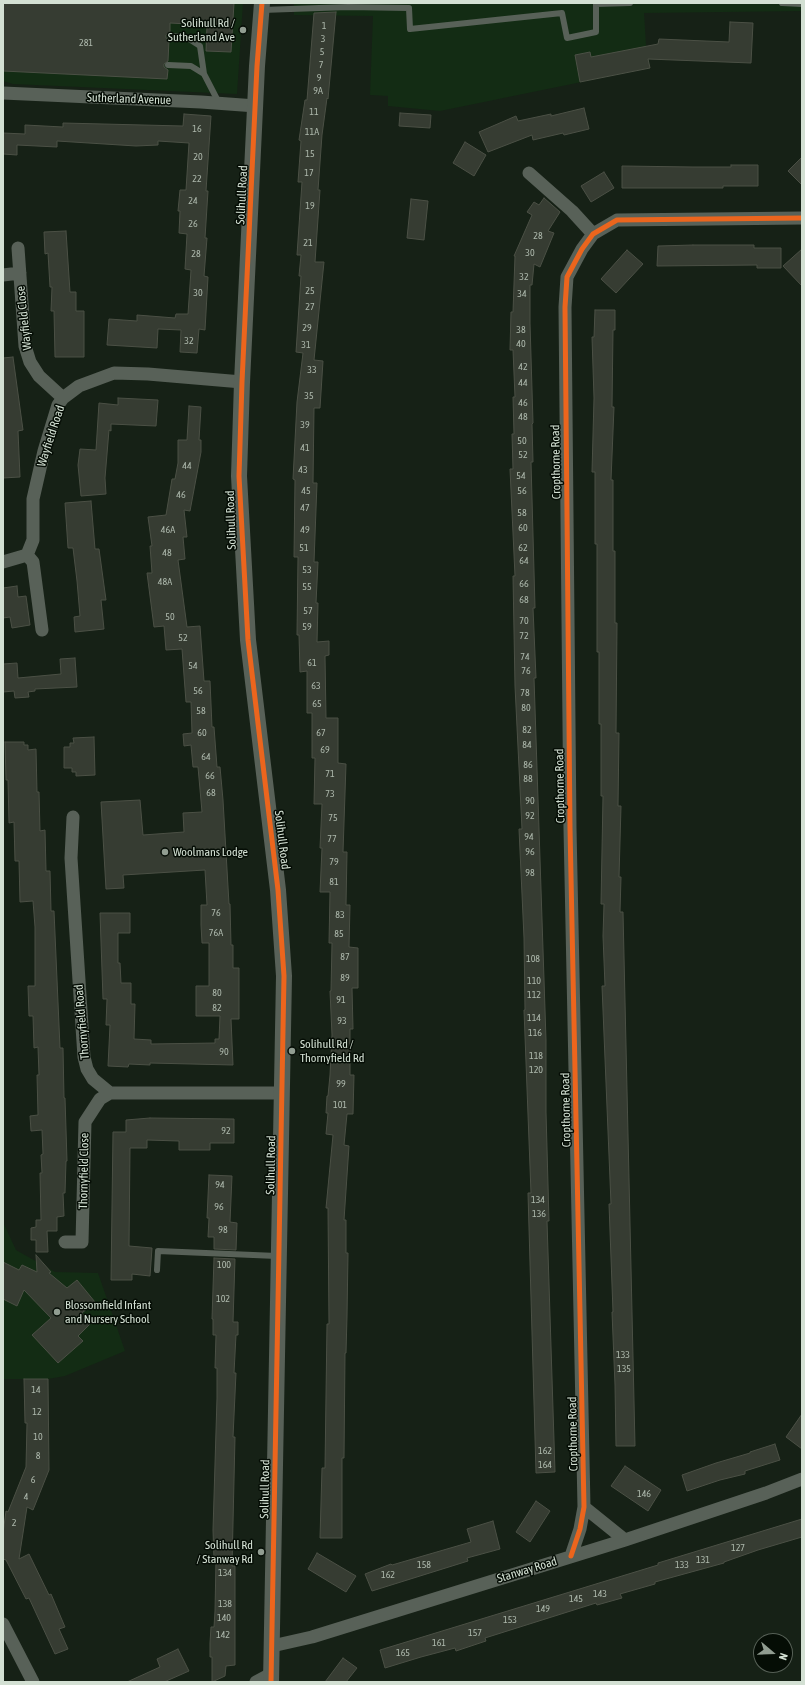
<!DOCTYPE html>
<html>
<head>
<meta charset="utf-8">
<style>
  body { margin:0 }
  #map { position:relative; width:805px; height:1685px; overflow:hidden; background:#162116; font-family:"Asap Condensed",sans-serif }
  canvas { display:block }
  .frame { position:absolute; inset:0; border:4px solid #d3e0d3; pointer-events:none }
  .north { position:absolute; left:753px; top:1633px; width:40px; height:40px; box-sizing:border-box; background:#050d05; border:1px solid #576157; border-radius:50%; rotate:109deg; font-size:11px; font-weight:700; line-height:16px; text-align:center; color:#d3e0d3 }
  .north::after { content:''; display:block; margin:auto; width:14px; height:18px; background:#919d91; clip-path:polygon(50% 0,100% 100%,50% 72%,0 100%) }
</style>
</head>
<body>
<div id="map">
<canvas width="805" height="1685"></canvas>
<div class="frame"></div>
<div class="north">N</div>
</div>
<script>
const c = document.querySelector('canvas').getContext('2d');
c.lineJoin = 'round';
function paint(path, color) { c.fillStyle = color; c.fill(path, 'evenodd'); }
const toPath = rows => new Path2D(rows.map(r => 'M' + r).join(''));
function strokePath(path, color, width, dash) { c.strokeStyle = color; c.lineWidth = width; c.lineCap = dash ? 'butt' : 'round'; c.setLineDash(dash || []); c.stroke(path); }
function write(font, color, halo, rows, align = 'center') {
  c.font = font + ' "Asap Condensed",sans-serif'; c.lineWidth = 3; c.setLineDash([]); c.textBaseline = 'middle'; c.strokeStyle = halo; c.fillStyle = color; for (const [text, x, y, turn = 0] of rows) {
    c.save(); c.translate(x, y); c.rotate((+turn || 0) * Math.PI / 180); c.textAlign = isNaN(turn) ? turn : align; if (halo) c.strokeText(text, 0, 0); c.fillText(text, 0, 0); c.restore();
  }
}
paint(toPath([
  [3,3,243,3,237,94,13,84,3,81],
  [294,3,802,3,802,11,644,13,646,46,650,68,440,111,388,106,388,96,370,95,373,16,294,15],
  [3,1222,16,1250,55,1272,98,1273,125,1351,65,1376,48,1379,3,1379]
]), '#132c14');
const building = toPath([
  [3,3,234,3,231,52,206,51,207,25,170,23,170,32,166,35,166,38,169,40,168,61,164,64,164,67,168,70,167,79,3,71,3,3],
  [336,12,328,99,327,98,322,135,318,190,320,190,315,262,324,262,314,360,323,361,320,408,314,408,313,483,317,483,314,562,318,562,316,603,318,603,317,642,329,641,329,655,325,656,326,718,338,718,338,763,346,764,343,852,347,852,346,905,350,905,349,947,358,948,358,988,352,988,353,1029,350,1029,350,1075,354,1075,353,1114,347,1114,344,1145,349,1146,344,1220,346,1220,346,1253,348,1253,347,1316,346,1353,345,1353,344,1458,342,1458,342,1538,320,1538,322,1468,325,1468,327,1324,329,1324,328,1208,326,1208,333,1135,326,1134,328,1113,326,1113,327,1096,328,1096,330,1075,332,1035,330,991,331,991,332,943,329,943,330,892,320,892,322,848,320,848,322,804,314,804,315,758,312,758,312,713,307,713,307,671,300,672,299,635,297,635,298,557,294,557,295,480,293,479,297,402,303,353,296,352,301,276,299,276,301,255,297,255,302,182,298,182,301,141,299,140,305,100,307,100,314,13,336,12],
  [730,22,753,23,751,63,648,59,650,68,580,82,575,55,590,52,591,57,658,44,659,39,729,42,730,22],
  [584,108,589,129,564,135,563,133,533,140,532,135,488,152,479,132,516,116,518,121,551,114,551,116,584,108],
  [400,113,431,115,430,128,399,126,400,113],
  [184,114,211,116,206,191,208,191,205,238,207,238,204,276,208,277,205,330,199,329,197,353,180,352,181,330,158,329,157,348,107,345,109,319,137,321,137,315,175,318,176,314,188,314,191,270,185,269,187,234,179,233,180,211,178,211,180,190,186,190,189,143,158,141,158,145,136,146,57,141,57,147,17,145,17,155,3,154,3,133,25,134,25,125,63,127,63,123,183,126,184,114],
  [465,142,486,155,474,176,453,163,465,142],
  [802,157,802,185,788,171,802,157],
  [731,165,758,165,758,186,723,186,723,188,622,188,622,166,693,167,731,167,731,165],
  [604,172,614,188,591,202,581,186,604,172],
  [544,198,560,212,548,231,554,233,540,267,534,264,532,285,530,285,530,323,533,423,532,424,533,462,531,462,535,608,533,608,536,678,534,678,546,1040,546,1112,549,1221,547,1221,555,1472,536,1473,528,1193,531,1193,524,1010,525,1010,524,938,519,829,522,829,515,686,513,576,515,576,510,469,513,469,512,434,514,434,513,397,515,397,513,350,510,350,511,312,513,312,515,256,514,256,532,215,527,212,534,202,539,205,544,198],
  [411,199,428,201,424,240,407,238,411,199],
  [66,231,70,292,76,292,76,311,84,311,84,357,55,357,54,311,51,311,52,287,50,287,48,253,45,254,44,232,66,231],
  [693,245,754,245,754,248,781,248,781,268,757,268,757,265,657,266,658,246,693,245],
  [802,249,802,286,783,266,802,249],
  [627,250,643,264,616,293,601,279,627,250],
  [595,310,615,310,615,330,613,330,612,407,614,407,611,480,613,480,613,551,615,551,615,623,617,623,616,733,619,733,618,806,621,806,619,877,621,877,620,912,623,912,635,1446,616,1446,615,1385,612,1312,613,1312,609,1204,611,1204,602,986,605,986,603,936,604,904,601,904,603,796,601,796,601,724,599,724,599,652,597,652,597,544,595,544,595,472,592,472,594,398,592,337,594,337,595,310],
  [13,357,23,430,18,431,20,477,3,478,3,358,13,357],
  [118,398,158,400,156,426,111,424,111,431,109,430,105,478,106,494,81,496,78,465,80,449,96,450,99,403,118,405,118,398],
  [189,406,201,407,199,440,201,440,201,452,190,511,184,510,187,537,183,537,185,559,178,560,187,627,200,626,204,681,210,681,212,727,214,727,217,767,220,767,223,800,229,904,230,904,231,945,233,945,233,968,239,968,239,1019,231,1019,233,1065,150,1063,150,1065,129,1064,128,1067,108,1066,110,1025,106,1025,107,999,103,999,100,913,130,913,130,933,118,933,118,963,120,963,121,983,131,983,131,1004,135,1004,134,1039,151,1040,151,1044,215,1043,215,1039,219,1039,220,1016,196,1016,196,986,209,986,209,943,202,943,201,925,201,905,207,905,205,870,123,875,124,888,106,889,101,802,140,800,143,835,184,832,183,813,202,812,198,767,193,767,191,745,184,746,183,734,192,733,191,702,186,702,182,649,166,650,164,626,154,627,147,573,152,573,150,546,152,546,148,517,166,515,172,479,175,479,178,463,178,440,187,440,189,406],
  [91,501,95,549,99,549,106,600,101,600,104,629,75,632,74,617,80,616,77,581,73,548,68,548,65,503,91,501],
  [17,586,18,597,26,596,30,625,12,628,10,617,3,618,3,588,17,586],
  [75,658,77,687,35,689,35,691,28,692,29,697,15,698,14,691,3,692,3,664,17,663,18,678,61,674,60,659,75,658],
  [94,737,95,775,76,776,76,772,72,772,72,768,64,768,64,747,70,747,70,743,74,743,73,738,94,737],
  [5,742,24,742,24,745,28,745,28,750,36,749,37,792,39,792,40,831,45,830,46,871,50,871,51,911,54,911,60,1048,63,1048,64,1098,65,1098,67,1161,66,1161,65,1193,63,1193,64,1216,57,1217,57,1231,47,1231,48,1252,36,1252,36,1240,31,1240,31,1228,36,1227,36,1220,41,1220,40,1173,42,1173,41,1155,43,1154,42,1130,31,1131,30,1116,38,1115,37,1075,39,1075,38,1047,34,1048,33,1016,29,1016,28,986,35,986,35,927,33,901,20,902,19,861,15,861,14,822,9,823,8,780,6,780,5,742],
  [150,1118,234,1119,234,1143,210,1143,210,1150,179,1150,179,1141,147,1140,147,1148,130,1148,129,1246,152,1248,150,1276,132,1274,132,1280,111,1280,113,1132,126,1132,126,1120,150,1118],
  [209,1175,232,1176,230,1222,237,1223,236,1250,214,1249,214,1237,208,1237,209,1218,207,1218,209,1175],
  [36,1255,51,1272,49,1273,67,1288,77,1280,95,1302,82,1313,90,1324,78,1336,83,1341,58,1363,32,1335,51,1318,24,1290,17,1306,3,1299,3,1262,19,1270,22,1265,37,1272,36,1255],
  [214,1258,235,1259,233,1322,238,1322,238,1335,236,1335,234,1373,236,1373,233,1437,235,1437,232,1566,235,1566,235,1665,226,1666,225,1676,212,1682,212,1657,210,1657,210,1643,211,1627,214,1627,215,1611,216,1560,214,1560,213,1530,217,1398,217,1368,215,1368,216,1335,213,1335,213,1319,212,1319,214,1258],
  [24,1379,48,1379,49,1470,33,1510,27,1507,19,1559,29,1554,49,1595,51,1594,65,1627,59,1629,68,1649,55,1654,29,1598,26,1599,6,1560,3,1559,3,1533,6,1511,8,1512,26,1467,27,1423,25,1423,24,1379],
  [802,1414,802,1449,786,1437,802,1414],
  [775,1444,780,1460,745,1471,745,1474,720,1480,687,1491,682,1475,716,1463,750,1453,750,1452,775,1444],
  [625,1466,661,1490,648,1511,611,1486,625,1466],
  [536,1501,550,1511,530,1542,516,1532,536,1501],
  [802,1519,802,1537,758,1550,724,1562,724,1563,655,1582,655,1584,620,1594,622,1598,597,1605,596,1603,485,1638,486,1641,456,1651,455,1648,421,1657,385,1668,380,1650,658,1565,658,1563,802,1519],
  [493,1521,500,1549,467,1558,468,1561,372,1591,365,1574,391,1564,392,1565,471,1542,467,1529,493,1521],
  [317,1553,356,1576,346,1592,308,1569,317,1553],
  [178,1649,189,1671,164,1682,127,1682,160,1667,157,1659,178,1649],
  [343,1658,357,1668,346,1682,325,1682,343,1658]
]);
paint(building, '#363c32');
strokePath(building, '#4b5045', 1);
strokePath(toPath([
  [782,3,802,4],
  [262,10,348,7,409,8,410,29,562,13,567,38,596,32,596,4,630,3],
  [170,36,186,37,200,46,204,74,219,103],
  [168,65,191,66,204,74],
  [157,1270,158,1251,277,1256]
]), '#586158', 6);
strokePath(toPath([
  [3,93,201,102,256,106],
  [529,173,572,211,593,234],
  [18,248,25,346,30,362,39,376,63,398],
  [3,275,20,273],
  [3,562,27,555],
  [42,630,33,562,27,555,33,540,33,499,44,451,58,405,63,398,79,386,114,373,148,374,242,382],
  [73,817,71,858,84,1057,87,1069,93,1079,110,1093,282,1093],
  [65,1242,82,1242,85,1122,100,1099,110,1093],
  [584,1507,625,1540],
  [571,1556,580,1529,584,1507,570,828,565,307,567,277,582,249,593,234,617,220,802,218],
  [3,1624,33,1682],
  [272,1646,312,1637,625,1540,766,1493,802,1479],
  [256,1682,271,1674]
]), '#586158', 13);
strokePath(toPath([
  [262,3,257,66,242,382,239,476,248,640,278,890,284,976,271,1682]
]), '#586158', 16);
strokePath(toPath([
  [262,3,257,66,242,382,239,476,248,640,278,890,284,976,271,1682],
  [571,1556,580,1529,584,1507,570,828,565,307,567,277,582,249,593,234,617,220,802,218]
]), '#eb651d', 5);
for (const [x, y, r, color] of [
  [243,30,4,"#919d91"],
  [165,852,4,"#919d91"],
  [292,1051,4,"#919d91"],
  [57,1312,4,"#919d91"],
  [261,1552,4,"#919d91"]
]) { const dot = new Path2D(); dot.arc(x, y, r, 0, 2 * Math.PI); c.fillStyle = color; c.fill(dot); strokePath(dot, '#050d05', 1.5); }
write('10px', '#acb7ab', null, [
  ["1",324,26],
  ["3",323,39],
  ["281",86,43],
  ["5",322,52],
  ["7",321,65],
  ["9",319,78],
  ["9A",318,91],
  ["11",314,112],
  ["16",197,129],
  ["11A",312,132],
  ["15",310,154],
  ["20",198,157],
  ["17",309,173],
  ["22",197,179],
  ["24",193,201],
  ["19",310,206],
  ["26",193,224],
  ["28",538,236],
  ["21",308,243],
  ["30",530,253],
  ["28",196,254],
  ["32",524,277],
  ["25",310,291],
  ["30",198,293],
  ["34",522,294],
  ["27",310,307],
  ["29",307,328],
  ["38",521,330],
  ["32",189,341],
  ["40",521,344],
  ["31",306,345],
  ["42",523,367],
  ["33",312,370],
  ["44",523,383],
  ["35",309,396],
  ["46",523,403],
  ["48",523,417],
  ["39",305,425],
  ["50",522,441],
  ["41",305,448],
  ["52",523,455],
  ["44",187,466],
  ["43",303,470],
  ["54",521,476],
  ["45",306,491],
  ["56",522,491],
  ["46",181,495],
  ["47",305,508],
  ["58",522,513],
  ["60",523,528],
  ["46A",168,530],
  ["49",305,530],
  ["51",304,548],
  ["62",523,548],
  ["48",167,553],
  ["64",524,561],
  ["53",307,570],
  ["48A",165,582],
  ["66",524,584],
  ["55",307,587],
  ["68",524,600],
  ["57",308,611],
  ["50",170,617],
  ["70",524,621],
  ["59",307,627],
  ["72",524,636],
  ["52",183,638],
  ["74",525,657],
  ["61",312,663],
  ["54",193,666],
  ["76",526,671],
  ["63",316,686],
  ["56",198,691],
  ["78",525,693],
  ["65",317,704],
  ["80",526,708],
  ["58",201,711],
  ["82",527,730],
  ["60",202,733],
  ["67",321,733],
  ["84",527,745],
  ["69",325,750],
  ["64",206,757],
  ["86",528,765],
  ["71",330,774],
  ["66",210,776],
  ["88",528,779],
  ["68",211,793],
  ["73",330,794],
  ["90",530,801],
  ["92",530,816],
  ["75",333,818],
  ["94",529,837],
  ["77",332,839],
  ["96",530,852],
  ["79",334,862],
  ["98",530,873],
  ["81",334,882],
  ["76",216,913],
  ["83",340,915],
  ["76A",216,933],
  ["85",339,934],
  ["87",345,957],
  ["108",533,959],
  ["89",345,978],
  ["110",534,981],
  ["80",217,993],
  ["112",534,995],
  ["91",341,1000],
  ["82",217,1008],
  ["114",534,1018],
  ["93",342,1021],
  ["116",535,1033],
  ["90",224,1052],
  ["118",536,1056],
  ["120",536,1070],
  ["99",341,1084],
  ["101",340,1105],
  ["92",226,1131],
  ["94",220,1185],
  ["134",538,1200],
  ["96",219,1207],
  ["136",539,1214],
  ["98",223,1230],
  ["100",224,1265],
  ["102",223,1299],
  ["133",623,1355],
  ["135",624,1369],
  ["14",36,1390],
  ["12",37,1412],
  ["10",38,1437],
  ["162",545,1451],
  ["8",38,1456],
  ["164",545,1465],
  ["6",33,1480],
  ["146",644,1494],
  ["4",26,1497],
  ["2",14,1523],
  ["127",738,1548],
  ["131",703,1560],
  ["158",424,1565],
  ["133",682,1565],
  ["134",225,1573],
  ["162",388,1575],
  ["143",600,1594],
  ["145",576,1599],
  ["138",225,1604],
  ["149",543,1609],
  ["140",224,1618],
  ["153",510,1620],
  ["157",475,1633],
  ["142",223,1635],
  ["161",439,1643],
  ["165",403,1653]
]);
write('12px', '#d3e0d3', '#050d05', [
  ["Solihull Rd /",235,23,"right"],
  ["Sutherland Ave",235,37,"right"],
  ["Woolmans Lodge",173,852],
  ["Solihull Rd /",300,1044],
  ["Thornyfield Rd",300,1058],
  ["Blossomfield Infant",65,1305],
  ["and Nursery School",65,1319],
  ["Solihull Rd",253,1545,"right"],
  ["/ Stanway Rd",253,1559,"right"]
], 'left');
write('12px', '#d3e0d3', '#050d05', [
  ["Sutherland Avenue",129,99,2],
  ["Solihull Road",242,195,-87],
  ["Wayfield Close",24,318,-96],
  ["Wayfield Road",51,436,-72],
  ["Cropthorne Road",556,462,-91],
  ["Solihull Road",231,520,-92],
  ["Cropthorne Road",560,786,-91],
  ["Solihull Road",282,840,83],
  ["Thornyfield Road",82,1022,-95],
  ["Cropthorne Road",566,1110,-91],
  ["Solihull Road",271,1165,-89],
  ["Thornyfield Close",84,1171,-89],
  ["Cropthorne Road",573,1434,-91],
  ["Solihull Road",265,1489,-89],
  ["Stanway Road",527,1570,-17]
]);
</script>
</body>
</html>
